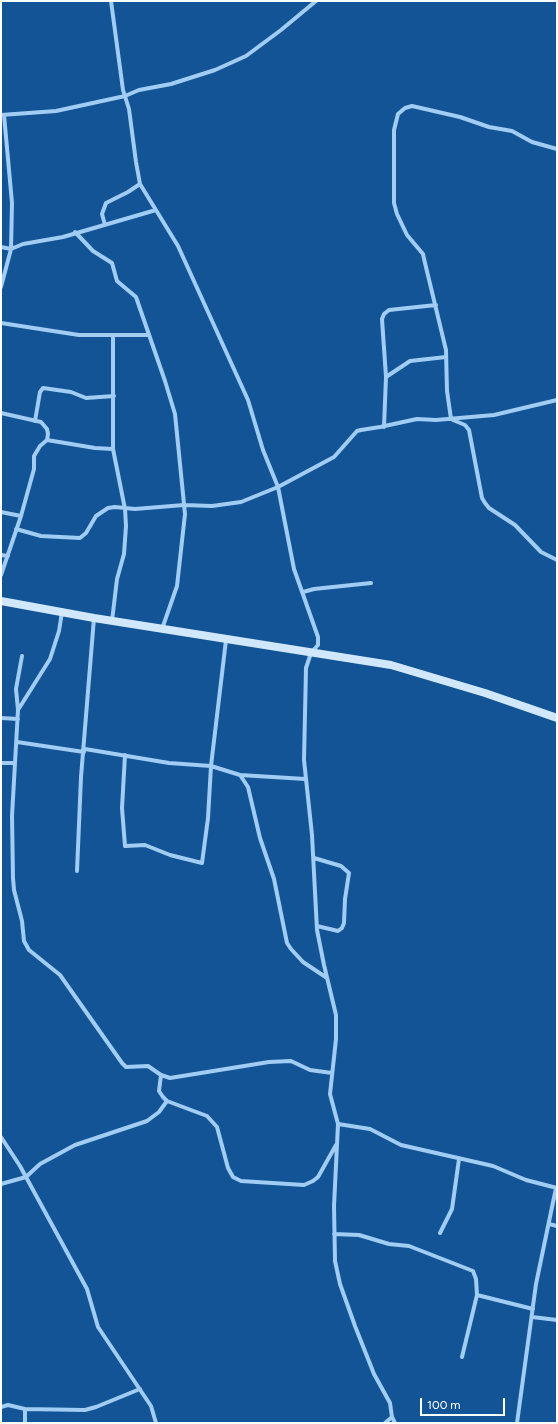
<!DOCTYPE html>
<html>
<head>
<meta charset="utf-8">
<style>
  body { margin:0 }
  #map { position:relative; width:558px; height:1424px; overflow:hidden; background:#125495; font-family:Figtree,sans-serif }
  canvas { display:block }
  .frame { position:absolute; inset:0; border:2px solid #fff; pointer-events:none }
  .scale { position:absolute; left:420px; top:1398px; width:85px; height:18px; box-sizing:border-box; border:2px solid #fff; border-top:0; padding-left:5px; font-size:12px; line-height:14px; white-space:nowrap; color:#fff; -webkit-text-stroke:3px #125495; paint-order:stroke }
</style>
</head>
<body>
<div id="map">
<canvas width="558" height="1424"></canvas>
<div class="frame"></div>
<div class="scale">100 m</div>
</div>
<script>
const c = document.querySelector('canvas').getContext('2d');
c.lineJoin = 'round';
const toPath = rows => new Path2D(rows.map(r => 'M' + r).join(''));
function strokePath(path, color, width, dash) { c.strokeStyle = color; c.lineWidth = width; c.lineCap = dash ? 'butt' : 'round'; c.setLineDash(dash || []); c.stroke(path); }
strokePath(toPath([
  [111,1,123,90,129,109,136,162,140,184,178,246,248,400,263,450,278,487,294,569,318,637,318,645,311,653,306,668,304,760,312,835,317,930,324,965,336,1015,336,1039,330,1094,338,1124,334,1206,335,1261,340,1284,355,1326,374,1374,390,1403,392,1417,395,1423],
  [1,115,56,111,125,96,139,90,171,84,215,70,246,56,281,30,316,1],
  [105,225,102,214,106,203,128,192,140,184],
  [75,232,93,251,112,263,117,281,136,297,165,381,175,414,185,514,177,586,162,629],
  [1,247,11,249,23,244,63,237,156,210],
  [1,287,11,249,12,203,4,115],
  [1,323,79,335,148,335],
  [386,377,410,361,446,357],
  [1,413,41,422,47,429,48,434,47,440,40,446,34,456,34,469,21,516,1,575],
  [451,419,447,391,446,350,425,263,423,254,407,235,397,214,394,203,394,130,398,114,405,108,412,106,460,117,489,127,512,131,532,142,557,149],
  [453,420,465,425,469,430,482,498,485,503,489,508,515,525,541,552,557,560],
  [35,421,40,392,43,388,71,392,86,398,114,396],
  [384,427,386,377,382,319,384,314,389,310,436,305],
  [47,440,95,448,113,449],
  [1,512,21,516],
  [16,529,41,536,80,538,86,533,96,516,108,508,115,507,135,509,184,505,212,506,241,502,278,487,334,457,357,431,361,430,380,427,417,419,436,420,494,415,557,400],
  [1,555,8,556],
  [303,592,314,589,371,583],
  [112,621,117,579,124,554,126,526,125,509,113,449,113,335],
  [22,656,16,689,18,710,12,816,13,878,14,890,22,921,24,941,29,950,60,975,122,1063,126,1067,148,1066,161,1075,170,1078,269,1062,291,1061,310,1070,332,1073],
  [18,710,50,659,59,631,62,612],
  [1,718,18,719],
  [17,742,84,752],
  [85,749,169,763,211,766,240,775,305,779],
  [125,755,122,808,125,846,145,845,170,855,202,863,208,818,211,766,226,640],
  [1,763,15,763],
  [240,775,248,787,260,838,274,879,287,943,291,949,303,962,327,978],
  [314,858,341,866,349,873,345,899,344,923,342,928,338,931,317,926],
  [77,871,81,777,94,618],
  [161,1075,159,1091,163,1097,167,1101,207,1116,217,1127,228,1168,233,1177,241,1181,304,1185,313,1181,318,1177,336,1145],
  [338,1124,370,1129,401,1145,493,1166,526,1180,557,1188],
  [1,1137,20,1166,87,1289,98,1327,151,1406,156,1423],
  [1,1184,26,1177,40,1164,75,1145,147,1121,159,1112,167,1101],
  [549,1224,557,1226],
  [440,1233,452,1209,459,1159],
  [334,1234,359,1235,389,1244,409,1246,473,1271,476,1279,477,1295,462,1357],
  [477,1295,533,1309],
  [532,1317,557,1320],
  [1,1407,8,1405,25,1409,85,1410,96,1407,140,1389],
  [25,1409,25,1423],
  [385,1423,392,1417],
  [517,1423,536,1284,556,1188]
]), '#a1ccf3', 4);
strokePath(toPath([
  [1,601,94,618,391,665,485,693,557,718]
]), '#d0e7fc', 8);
</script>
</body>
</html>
